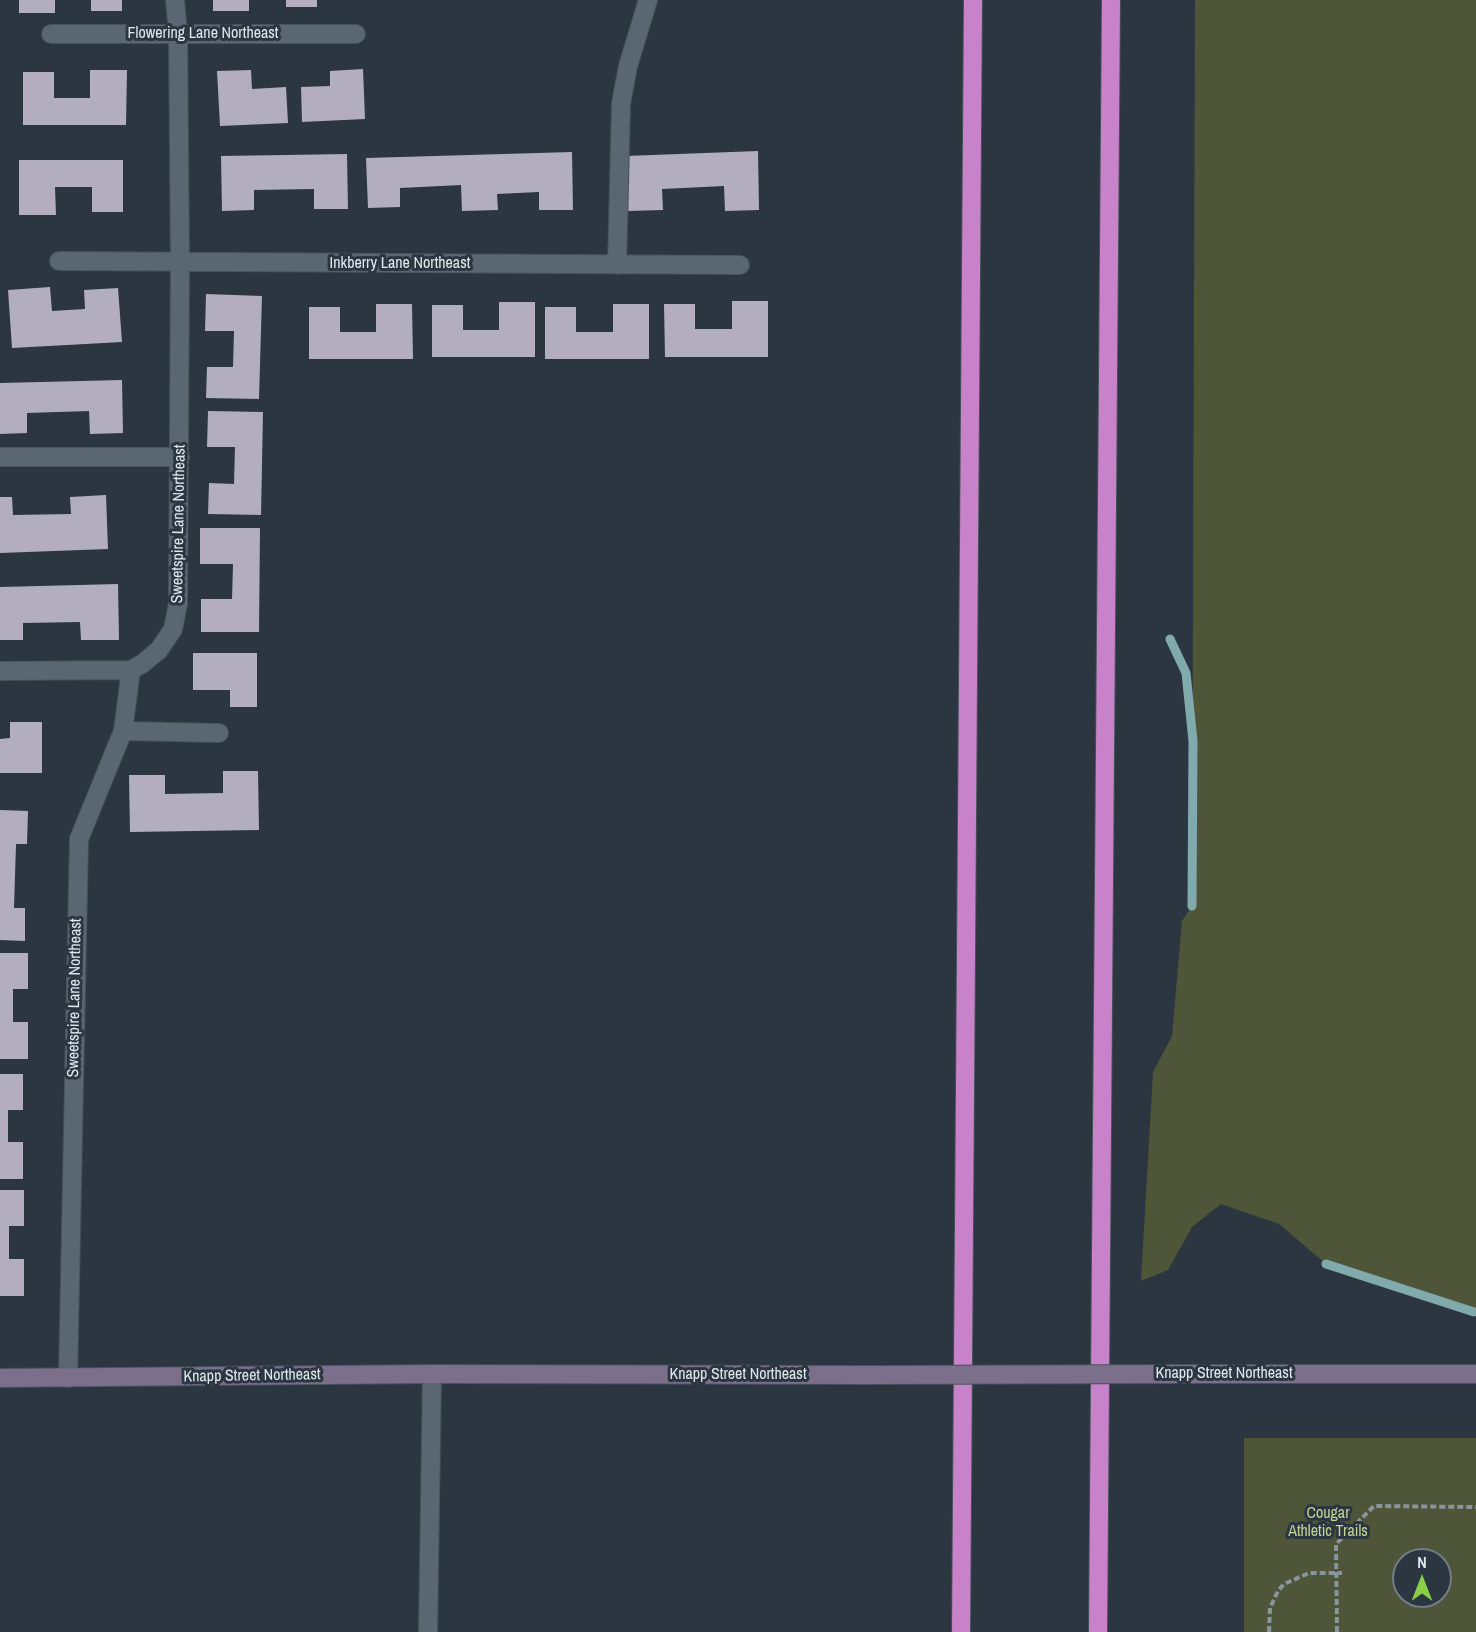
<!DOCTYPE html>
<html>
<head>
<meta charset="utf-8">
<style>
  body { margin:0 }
  #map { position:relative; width:1476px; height:1632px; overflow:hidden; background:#2b3641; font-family:"Archivo Narrow",sans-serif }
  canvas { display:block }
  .north { position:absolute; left:1392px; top:1548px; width:60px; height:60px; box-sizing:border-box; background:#2b3641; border:2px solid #737d86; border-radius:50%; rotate:0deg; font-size:16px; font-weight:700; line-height:24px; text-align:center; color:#dfe7ed }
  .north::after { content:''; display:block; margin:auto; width:21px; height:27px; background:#8ace48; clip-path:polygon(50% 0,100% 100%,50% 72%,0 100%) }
</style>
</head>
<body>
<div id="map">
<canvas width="1476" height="1632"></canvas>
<div class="north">N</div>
</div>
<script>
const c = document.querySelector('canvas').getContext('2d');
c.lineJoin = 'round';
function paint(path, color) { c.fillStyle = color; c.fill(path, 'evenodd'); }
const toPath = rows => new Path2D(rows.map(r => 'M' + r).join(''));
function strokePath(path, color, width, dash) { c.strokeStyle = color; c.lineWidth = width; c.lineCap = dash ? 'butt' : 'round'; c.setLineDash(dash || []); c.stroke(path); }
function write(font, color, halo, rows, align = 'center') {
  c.font = font + ' "Archivo Narrow",sans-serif'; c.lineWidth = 6; c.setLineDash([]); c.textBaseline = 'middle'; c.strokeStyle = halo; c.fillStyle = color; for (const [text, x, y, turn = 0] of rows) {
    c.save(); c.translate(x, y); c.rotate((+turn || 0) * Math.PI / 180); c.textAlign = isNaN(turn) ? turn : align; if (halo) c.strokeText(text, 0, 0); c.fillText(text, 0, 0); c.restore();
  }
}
paint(toPath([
  [1195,0,1476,0,1476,1312,1326,1264,1279,1224,1221,1204,1192,1227,1168,1270,1141,1281,1153,1072,1172,1036,1182,921,1192,906],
  [1244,1438,1476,1438,1476,1632,1244,1632],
  [1404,1560,1440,1560,1440,1596,1404,1596]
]), '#4e5539');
strokePath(toPath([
  [1170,639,1186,673,1193,741,1192,906],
  [1326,1264,1474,1312]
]), '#81aaad', 9);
paint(toPath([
  [19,0,55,0,55,13,19,13],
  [91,0,122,0,122,11,91,11],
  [213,0,249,0,249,11,213,11],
  [286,0,317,0,317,7,286,7],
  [363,69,365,119,302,122,301,87,330,86,330,71],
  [90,70,127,70,126,125,23,125,23,72,54,72,54,98,90,98],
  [251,70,252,89,286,87,288,123,220,126,217,71],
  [758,151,759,210,725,211,724,186,662,189,663,210,628,211,626,156],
  [572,152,573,210,539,210,539,192,497,194,498,210,462,211,461,185,400,188,400,207,368,208,366,158],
  [347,154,348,209,314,209,314,189,254,190,254,210,222,211,221,156],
  [19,160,123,160,123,212,92,212,92,187,55,187,56,215,19,215],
  [50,287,52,311,85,309,84,290,118,288,122,342,12,348,8,290],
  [206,294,262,296,259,399,206,398,207,367,233,367,234,331,205,331],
  [732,301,768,301,768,357,665,357,664,304,695,304,695,329,732,329],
  [499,302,535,302,535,357,432,357,432,305,463,305,463,330,499,330],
  [376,304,412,304,413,359,309,359,309,307,340,307,340,332,376,332],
  [613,304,649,304,649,359,545,359,545,307,576,307,576,332,613,332],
  [122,380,123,433,90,434,89,411,27,413,27,433,0,434,0,383],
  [208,411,263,412,261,515,208,514,209,483,234,484,235,447,207,447],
  [106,495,108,549,0,553,0,497,12,497,13,515,71,514,70,497],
  [200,528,260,528,259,632,201,632,201,599,232,599,233,564,200,564],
  [118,584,119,640,81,640,80,622,23,623,23,640,0,640,0,587],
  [193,653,257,653,257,707,230,707,230,690,193,690],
  [10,722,42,722,42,773,0,773,0,739,10,738],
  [223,771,258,771,259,830,130,832,129,775,165,775,165,794,223,793],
  [0,810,28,811,27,844,16,844,14,908,25,908,25,941,0,940],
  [0,953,28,953,28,989,13,989,13,1022,28,1022,28,1059,0,1059],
  [0,1074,23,1074,23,1110,8,1110,8,1142,23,1142,23,1179,0,1179],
  [0,1190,24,1190,24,1226,9,1226,9,1259,24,1259,24,1296,0,1296]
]), '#b3aebf');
const lane = toPath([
  [123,731,219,733]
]);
const street = toPath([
  [51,34,356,34],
  [59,261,740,265],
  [617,265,621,104,628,66,648,0],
  [0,457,180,457],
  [0,671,131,670],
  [68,1378,79,839,123,731,131,670,142,664,159,650,173,629,178,604,180,263,178,33,175,0],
  [428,1632,432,1374]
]);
const secondary = toPath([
  [1186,1374,1476,1374],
  [0,1378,432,1374,869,1375]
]);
const highway = toPath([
  [961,1632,973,0],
  [1098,1632,1111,0]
]);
strokePath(lane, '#48525a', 20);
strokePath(street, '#48525a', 20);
strokePath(secondary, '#48525a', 20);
strokePath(highway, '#48525a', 20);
strokePath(toPath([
  [1269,1632,1270,1608,1278,1591,1284,1584,1309,1573,1342,1573],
  [1337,1632,1336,1544,1374,1506,1476,1507]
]), '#8b949c', 4, [6, 3]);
strokePath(lane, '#5a6772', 18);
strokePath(street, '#5a6772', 18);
strokePath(secondary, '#7b6f8c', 18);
strokePath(highway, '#c882c9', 18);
const secondaryBridge = toPath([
  [869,1375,1186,1374]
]);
strokePath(secondaryBridge, '#48525a', 20, []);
strokePath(secondaryBridge, '#7b6f8c', 18);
write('16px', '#dfe7ed', '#2b3641', [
  ["Flowering Lane Northeast",203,34],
  ["Inkberry Lane Northeast",400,264],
  ["Sweetspire Lane Northeast",179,524,-89],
  ["Sweetspire Lane Northeast",75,998,-89],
  ["Knapp Street Northeast",1224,1374],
  ["Knapp Street Northeast",738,1375],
  ["Knapp Street Northeast",252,1376,-1]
]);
write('16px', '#c3d493', '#2b3641', [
  ["Cougar",1328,1514],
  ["Athletic Trails",1328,1532]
]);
</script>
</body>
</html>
